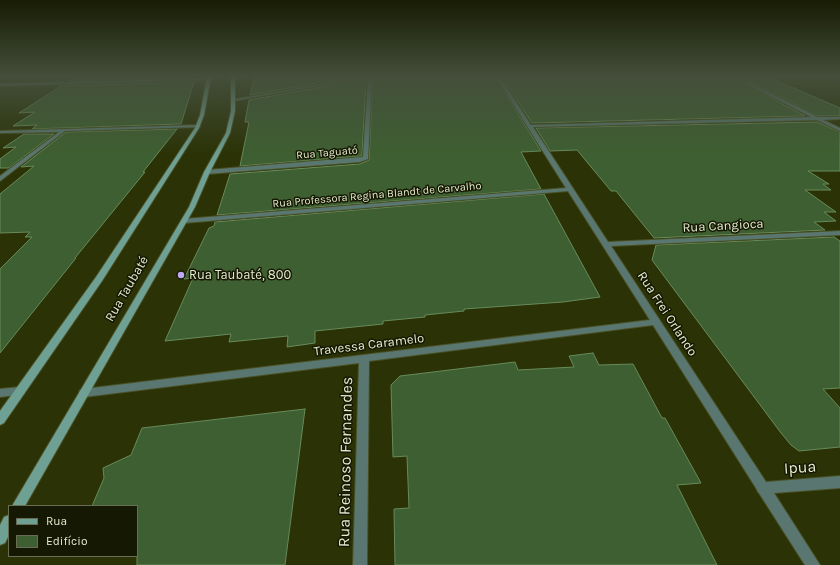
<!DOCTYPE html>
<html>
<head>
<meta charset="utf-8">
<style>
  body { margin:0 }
  #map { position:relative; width:840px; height:565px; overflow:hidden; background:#2b3205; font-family:Karla,sans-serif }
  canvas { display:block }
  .legend { position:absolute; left:8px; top:505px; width:130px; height:52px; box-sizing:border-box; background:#151803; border:1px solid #686d54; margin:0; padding:5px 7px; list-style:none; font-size:12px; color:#e5ecce }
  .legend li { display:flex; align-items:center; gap:8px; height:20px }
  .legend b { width:20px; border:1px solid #686d54 }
</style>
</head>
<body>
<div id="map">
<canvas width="840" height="565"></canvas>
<ul class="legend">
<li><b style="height:5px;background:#6fa094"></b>Rua</li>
<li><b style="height:11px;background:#3e5f31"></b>Edifício</li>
</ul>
</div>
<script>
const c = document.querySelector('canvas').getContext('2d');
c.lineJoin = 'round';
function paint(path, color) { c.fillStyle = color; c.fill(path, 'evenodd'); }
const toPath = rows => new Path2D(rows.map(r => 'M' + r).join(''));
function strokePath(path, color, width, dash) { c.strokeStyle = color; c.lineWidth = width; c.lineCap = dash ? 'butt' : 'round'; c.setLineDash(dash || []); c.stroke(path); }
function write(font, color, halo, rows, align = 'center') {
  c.font = font + ' Karla,sans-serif'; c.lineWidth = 3; c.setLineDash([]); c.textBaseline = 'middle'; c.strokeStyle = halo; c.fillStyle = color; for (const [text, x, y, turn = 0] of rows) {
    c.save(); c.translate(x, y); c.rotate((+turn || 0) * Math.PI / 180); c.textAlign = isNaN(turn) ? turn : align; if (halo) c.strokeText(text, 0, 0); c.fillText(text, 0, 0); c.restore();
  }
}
const building = toPath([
  [75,77,196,77,69,81,75,77],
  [254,77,352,77,250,95,254,77],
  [373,77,495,77,541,151,521,152,541,189,217,215,230,174,360,164,369,160,373,77],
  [502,77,732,77,805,116,532,123,502,77],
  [741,77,768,77,840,108,840,116,818,116,741,77],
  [366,79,362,156,240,166,249,122,245,122,249,100,366,79],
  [194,82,181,124,32,129,37,125,13,126,35,112,19,113,61,86,194,82],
  [817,122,840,132,840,171,808,171,829,184,823,184,831,190,805,190,836,212,824,212,836,221,814,222,825,230,654,238,616,191,611,191,577,150,550,151,536,128,817,122],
  [177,129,143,172,145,172,75,258,76,258,0,353,0,269,32,237,25,237,30,232,0,233,0,194,34,166,21,167,66,132,177,129],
  [24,134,54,134,9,168,0,168,0,159,16,147,3,148,24,134],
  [544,194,600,297,563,302,464,309,464,311,425,315,425,317,383,321,383,324,315,331,315,343,287,347,288,336,229,342,231,334,165,341,193,278,184,279,209,228,214,226,215,222,544,194],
  [834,237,840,241,840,388,823,389,840,408,840,447,799,451,791,445,781,433,652,260,656,245,834,237],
  [593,353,599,365,633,364,662,418,665,418,701,483,677,485,717,565,395,565,394,509,409,508,407,456,393,457,391,385,400,376,515,362,518,370,574,367,569,356,593,353],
  [305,409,285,565,137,565,137,506,92,506,104,478,103,468,131,455,142,428,305,409]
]);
paint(building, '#3e5f31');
strokePath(building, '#688b5b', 1);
const street = toPath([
  [360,77,368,77,233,101,231,100,360,77],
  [368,77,372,77,368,159,360,162,207,174,204,172,207,170,363,157,368,77],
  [496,77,500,77,531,125,811,117,733,77,738,77,818,117,840,117,840,119,823,120,840,128,840,131,817,120,533,127,608,242,840,231,840,235,611,246,766,482,840,476,840,488,774,493,820,565,805,565,759,493,758,492,756,488,653,325,369,361,367,565,353,565,359,363,84,397,80,396,79,393,80,390,84,389,650,320,568,191,184,223,181,221,184,219,566,188,496,77],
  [210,78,209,80,0,86,0,84,210,78],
  [198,125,200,126,200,127,65,131,0,181,0,176,59,132,0,133,0,131,198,125],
  [20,387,24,388,25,391,24,394,0,397,0,389,20,387]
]);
const secondary = toPath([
  [207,77,211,77,204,115,199,128,102,281,4,423,0,425,0,411,96,277,195,128,200,115,207,77],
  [231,77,235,77,235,111,230,133,210,172,195,207,25,506,12,506,189,207,204,172,226,133,231,111,231,77],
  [9,515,9,535,5,543,0,545,0,525,4,517,9,515]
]);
strokePath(street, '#495025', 2);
strokePath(secondary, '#495025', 2);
paint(street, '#597770');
paint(secondary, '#6fa094');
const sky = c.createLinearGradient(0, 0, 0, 156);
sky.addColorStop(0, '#181c03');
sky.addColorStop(0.49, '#444f3b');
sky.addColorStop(1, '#444f3b00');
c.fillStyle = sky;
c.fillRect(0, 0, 840, 156);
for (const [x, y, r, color] of [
  [181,275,4,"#bfa8f4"]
]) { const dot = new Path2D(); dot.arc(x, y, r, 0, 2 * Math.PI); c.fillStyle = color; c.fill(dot); strokePath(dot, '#151803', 1.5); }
write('11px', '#e5ecce', '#151803', [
  ["Rua Taguató",327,153,-5],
  ["Rua Professora Regina Blandt de Carvalho",377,195,-5]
]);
write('13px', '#e5ecce', '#151803', [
  ["Rua Cangioca",723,226,-3],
  ["Rua Taubaté",127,289,-60],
  ["Rua Frei Orlando",667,314,57],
  ["Travessa Caramelo",369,345,-7]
]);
write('13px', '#e5ecce', '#151803', [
  ["Rua Taubaté, 800",189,275]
], 'left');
write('16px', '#e5ecce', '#151803', [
  ["Rua Reinoso Fernandes",346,462,-89],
  ["Ipua",800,468,-4]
]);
</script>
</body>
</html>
